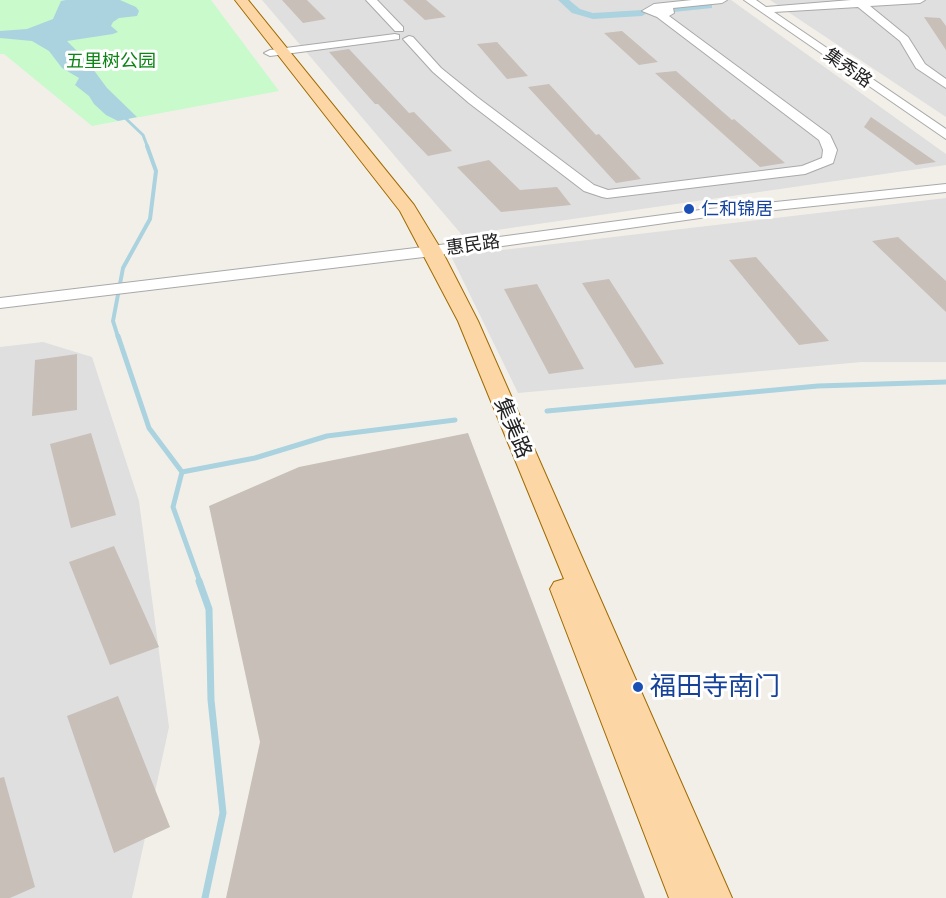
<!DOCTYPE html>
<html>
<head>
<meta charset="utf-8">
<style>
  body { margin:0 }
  canvas { display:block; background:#f2efe9 }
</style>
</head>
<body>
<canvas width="946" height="898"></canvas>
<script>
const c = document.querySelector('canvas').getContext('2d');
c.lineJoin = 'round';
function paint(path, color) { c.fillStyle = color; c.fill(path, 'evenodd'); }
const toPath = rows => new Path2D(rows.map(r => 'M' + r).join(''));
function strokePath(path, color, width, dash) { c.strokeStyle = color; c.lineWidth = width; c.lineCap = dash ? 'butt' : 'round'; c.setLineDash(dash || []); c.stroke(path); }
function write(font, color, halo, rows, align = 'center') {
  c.font = font + ' "Asap Condensed","Noto Sans SC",sans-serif'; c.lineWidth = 6; c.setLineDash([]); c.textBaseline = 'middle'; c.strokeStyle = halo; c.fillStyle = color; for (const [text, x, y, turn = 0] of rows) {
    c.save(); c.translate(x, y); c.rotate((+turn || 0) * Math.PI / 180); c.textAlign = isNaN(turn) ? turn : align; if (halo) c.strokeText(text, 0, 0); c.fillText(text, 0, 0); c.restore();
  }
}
paint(toPath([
  [262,0,731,0,946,154,946,165,462,235],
  [770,0,946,0,946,117],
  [946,198,946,362,862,362,518,393,451,256],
  [43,342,92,357,139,501,169,727,132,898,0,898,0,347]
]), '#e0dfdf');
paint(toPath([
  [0,0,211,0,279,91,92,126,4,54,0,54]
]), '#c8facc');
paint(toPath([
  [66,0,120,0,136,7,139,11,137,16,119,18,113,22,111,26,118,32,113,34,67,41,87,61,107,88,137,117,118,121,106,115,94,104,89,96,75,85,79,78,62,68,49,51,32,41,0,38,0,31,27,29,53,19,61,1]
]), '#aad3df');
strokePath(toPath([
  [122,115,143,135,148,148]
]), '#aad3df', 3);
strokePath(toPath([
  [118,337,113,321,123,268,150,219,156,171,147,146]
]), '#aad3df', 4);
strokePath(toPath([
  [118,336,149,428,182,472,173,507,200,582],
  [547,411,818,386,946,382],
  [182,472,255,458,327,436,455,420]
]), '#aad3df', 5);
strokePath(toPath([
  [199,581,209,609,211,700,223,813,205,898]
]), '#aad3df', 7);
paint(toPath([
  [558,0,569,0,580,9,593,13,642,10,647,13,642,16,593,19,572,13,558,0],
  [708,3,712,4,712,8,674,12,669,9,674,6,708,3]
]), '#aad3df');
paint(toPath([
  [282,0,307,0,326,19,303,23],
  [403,0,426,0,446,17,425,20],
  [924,17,940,18,946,26,946,50],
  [622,31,658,62,639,65,604,33],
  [497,42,528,76,507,79,477,44],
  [349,49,409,113,414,112,452,151,428,156,378,104,375,104,329,52],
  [676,71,732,120,734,119,785,163,760,167,655,73],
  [549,84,596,135,599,134,641,179,616,183,528,87],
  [871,117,936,162,916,165,864,127],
  [489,160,520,190,557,187,571,205,501,212,457,167],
  [898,237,946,281,946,312,872,241],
  [756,257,829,341,799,345,729,260],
  [609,279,664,364,635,368,582,283],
  [537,284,584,369,549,374,504,289],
  [77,354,77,410,32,416,35,360],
  [91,433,116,515,71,528,50,444],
  [468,433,645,898,226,898,260,742,209,506,299,467],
  [114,546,159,647,110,665,69,562],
  [118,696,170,827,114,853,67,716],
  [4,777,35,887,10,898,0,898,0,778]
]), '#c7bfb8');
const minor = toPath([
  [366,0,377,0,403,27,403,31,395,31,366,0],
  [692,0,727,0,722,3,673,8,674,13,669,16,830,135,837,150,833,163,805,174,607,198,602,197,584,191,469,103,433,72,403,39,409,36,413,37,441,68,477,97,594,185,608,190,802,166,822,158,823,150,819,140,657,17,642,11,654,4,692,0],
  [744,0,756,0,766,7,851,0,925,0,920,3,870,6,908,37,925,64,946,79,946,88,916,68,900,41,858,7,774,12,946,129,946,139,744,0],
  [395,34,399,35,399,39,270,56,264,53,270,50,395,34],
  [946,184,946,192,700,218,432,256,0,308,0,298,432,246,700,210,946,184]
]);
const major = toPath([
  [235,0,248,0,414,205,442,251,478,321,732,898,669,898,550,589,554,582,564,579,458,321,400,211,235,0]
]);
strokePath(minor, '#a9a9a9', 2);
strokePath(major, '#a06b00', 2);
paint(minor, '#fff');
paint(major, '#fcd6a4');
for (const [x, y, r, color] of [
  [689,209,6,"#1a4fb4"],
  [638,687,6,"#1a4fb4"]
]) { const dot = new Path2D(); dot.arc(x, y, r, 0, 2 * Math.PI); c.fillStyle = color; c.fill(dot); strokePath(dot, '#fff', 2); }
write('18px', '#0c8416', '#fff', [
  ["五里树公园",111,61]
]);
write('18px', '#222', '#fff', [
  ["集秀路",848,68,35],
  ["惠民路",473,245,-8]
]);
write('18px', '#164399', '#fff', [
  ["仁和锦居",701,209]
], 'left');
write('21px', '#222', '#fff', [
  ["集美路",513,428,67]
]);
write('26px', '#164399', '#fff', [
  ["福田寺南门",650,687]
], 'left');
</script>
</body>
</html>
